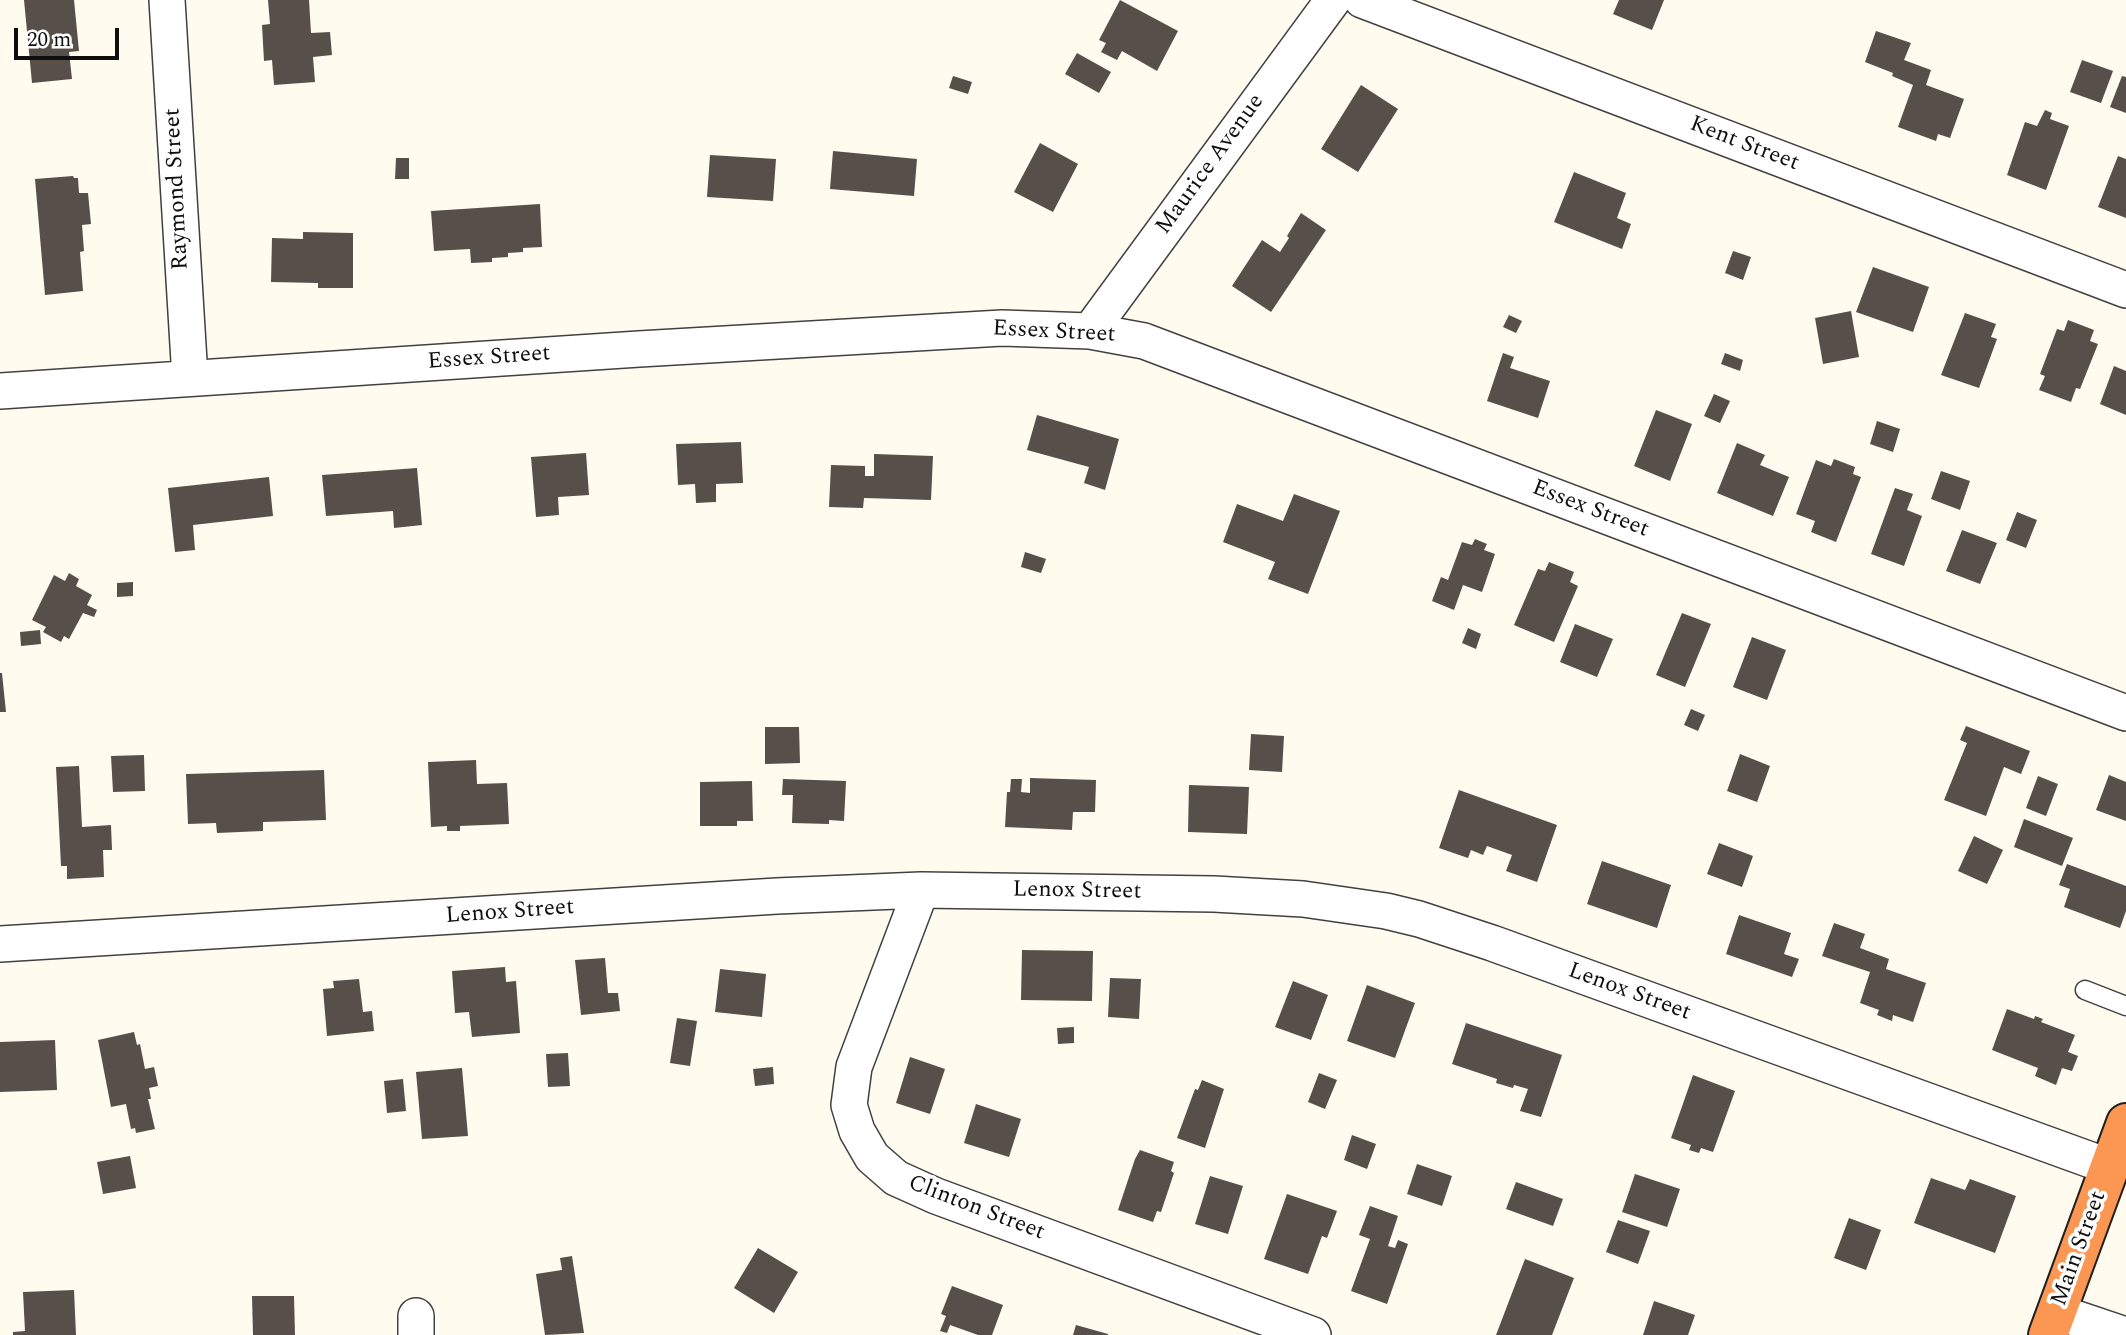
<!DOCTYPE html>
<html>
<head>
<meta charset="utf-8">
<style>
  body { margin:0 }
  #map { position:relative; width:2126px; height:1335px; overflow:hidden; background:#fffbef; font-family:Spectral,serif }
  canvas { display:block }
  .scale { position:absolute; left:14px; top:28px; width:105px; height:32px; box-sizing:border-box; border:4px solid #0e0e0e; border-top:0; padding-left:9px; font-size:21px; line-height:24px; white-space:nowrap; color:#0e0e0e; -webkit-text-stroke:5px #fff; paint-order:stroke }
</style>
</head>
<body>
<div id="map">
<canvas width="2126" height="1335"></canvas>
<div class="scale">20 m</div>
</div>
<script>
const c = document.querySelector('canvas').getContext('2d');
c.lineJoin = 'round';
function paint(path, color) { c.fillStyle = color; c.fill(path, 'evenodd'); }
const toPath = rows => new Path2D(rows.map(r => 'M' + r).join(''));
function strokePath(path, color, width, dash) { c.strokeStyle = color; c.lineWidth = width; c.lineCap = dash ? 'butt' : 'round'; c.setLineDash(dash || []); c.stroke(path); }
function write(font, color, halo, rows, align = 'center') {
  c.font = font + ' Spectral,serif'; c.lineWidth = 7; c.setLineDash([]); c.textBaseline = 'middle'; c.strokeStyle = halo; c.fillStyle = color; for (const [text, x, y, turn = 0] of rows) {
    c.save(); c.translate(x, y); c.rotate((+turn || 0) * Math.PI / 180); c.textAlign = isNaN(turn) ? turn : align; if (halo) c.strokeText(text, 0, 0); c.fillText(text, 0, 0); c.restore();
  }
}
paint(toPath([
  [24,0,74,0,79,51,69,52,72,79,32,83],
  [268,0,309,0,311,33,330,32,332,55,313,57,315,82,274,85,272,60,264,61,262,25,270,24],
  [1120,0,1178,31,1157,71,1122,51,1117,60,1101,52,1106,43,1099,40],
  [1619,0,1664,0,1652,30,1613,14],
  [1876,31,1911,43,1904,60,1931,70,1926,85,1964,99,1950,138,1938,134,1936,141,1898,127,1913,85,1892,76,1893,73,1865,62],
  [1077,53,1111,72,1099,93,1065,74],
  [2082,60,2113,71,2101,103,2070,92],
  [953,76,972,82,968,94,949,88],
  [2122,76,2126,77,2126,113,2110,107],
  [1361,85,1398,109,1358,172,1321,149],
  [2045,110,2052,113,2050,119,2069,126,2046,190,2007,175,2025,122,2037,126],
  [1040,143,1078,164,1053,212,1014,192],
  [833,151,917,159,914,196,830,189],
  [710,155,776,159,773,201,707,197],
  [2118,156,2126,159,2126,218,2098,207],
  [396,158,409,158,409,179,395,179],
  [1574,172,1626,193,1617,218,1631,224,1622,249,1554,222],
  [73,176,74,178,78,178,79,193,88,193,91,224,82,225,84,251,80,252,83,291,45,295,35,179],
  [540,204,542,247,523,248,523,252,508,253,508,257,492,258,492,262,471,263,470,249,434,251,431,211],
  [1301,213,1326,230,1271,312,1232,286,1262,240,1280,252,1289,238,1287,236],
  [303,232,353,233,353,288,318,288,318,283,271,282,272,238,303,239],
  [1733,251,1751,257,1743,280,1725,273],
  [1873,267,1929,287,1913,332,1856,312],
  [1851,311,1859,357,1823,364,1815,318],
  [1965,313,1996,324,1991,337,1997,339,1979,388,1941,375],
  [1509,315,1522,321,1516,333,1503,327],
  [2068,320,2094,330,2090,341,2098,344,2080,389,2076,388,2071,402,2039,390,2045,376,2040,374,2057,329,2064,331],
  [1503,353,1514,357,1510,368,1550,381,1538,418,1487,401],
  [1725,353,1743,360,1740,371,1721,364],
  [2114,366,2126,371,2126,415,2100,404],
  [1714,394,1730,401,1720,423,1704,416],
  [1656,410,1692,424,1670,481,1634,466],
  [1037,415,1119,439,1105,490,1084,483,1089,467,1027,450],
  [1877,421,1900,429,1893,452,1870,444],
  [741,442,743,483,716,484,716,502,696,503,695,484,678,485,676,444],
  [1737,443,1765,455,1760,465,1789,477,1773,516,1717,493],
  [586,453,589,495,558,497,559,515,536,517,531,457],
  [874,454,933,456,931,500,864,498,863,508,829,507,831,465,865,466,865,476,874,476],
  [1834,459,1855,467,1853,474,1861,477,1836,542,1811,532,1815,521,1796,514,1816,460,1831,466],
  [417,468,422,525,394,528,393,511,326,516,322,475],
  [1941,471,1970,481,1960,510,1931,499],
  [269,477,273,516,193,525,195,550,175,552,168,488],
  [1895,488,1913,494,1907,510,1922,516,1904,566,1871,554],
  [1294,494,1340,511,1308,594,1268,579,1275,562,1223,542,1237,504,1283,521],
  [2017,512,2037,520,2026,548,2006,540],
  [1962,530,1997,543,1980,584,1946,571],
  [1475,539,1487,544,1484,550,1495,554,1482,592,1463,585,1454,610,1432,601,1441,577,1448,580,1462,542,1472,545],
  [1025,552,1046,559,1041,573,1021,567],
  [1549,562,1574,572,1570,582,1578,586,1554,642,1514,625,1538,569,1545,571],
  [69,573,79,579,76,586,92,595,87,605,97,610,94,617,83,613,69,639,64,636,61,642,43,632,46,627,32,620,54,575,65,581],
  [133,582,133,596,117,597,117,583],
  [1682,613,1711,624,1685,687,1656,675],
  [1575,624,1613,639,1597,677,1560,662],
  [1468,628,1481,634,1476,649,1462,643],
  [40,630,41,644,21,646,20,632],
  [1752,637,1786,650,1767,700,1733,687],
  [0,673,2,673,6,712,0,712],
  [1691,709,1705,715,1698,731,1684,725],
  [1966,726,2030,751,2021,774,2004,767,1986,816,1944,800,1967,743,1960,740],
  [765,727,799,727,800,763,765,764],
  [1251,734,1284,736,1282,772,1249,770],
  [1740,754,1770,766,1757,802,1727,791],
  [144,755,145,791,113,792,111,756],
  [476,760,477,784,507,783,509,824,460,826,460,831,447,831,447,826,431,827,428,762],
  [79,766,82,827,111,825,112,850,103,850,104,877,67,879,67,866,61,866,56,767],
  [324,770,326,820,263,822,263,831,217,833,216,823,188,824,186,774],
  [2109,775,2126,782,2126,821,2096,810],
  [2038,776,2058,784,2046,816,2026,808],
  [1030,778,1096,780,1095,812,1073,812,1072,830,1005,827,1007,792,1010,792,1011,779,1022,779,1021,792,1030,793],
  [783,779,846,781,844,821,829,820,829,824,792,823,793,795,782,795],
  [752,781,753,821,737,821,737,826,700,826,700,782],
  [1189,785,1249,787,1247,834,1188,832],
  [1459,790,1557,825,1537,882,1506,871,1512,855,1487,846,1483,855,1471,850,1468,858,1439,848],
  [2024,819,2073,838,2062,866,2014,847],
  [1974,836,2003,850,1987,884,1958,871],
  [1719,843,1753,856,1742,887,1707,874],
  [1602,861,1671,885,1657,928,1587,904],
  [2067,864,2126,886,2126,911,2120,928,2064,907,2070,889,2059,885],
  [1739,915,1791,933,1784,954,1799,959,1792,977,1726,954],
  [1834,923,1865,934,1860,948,1889,959,1886,969,1926,983,1913,1022,1893,1015,1892,1021,1877,1015,1879,1010,1860,1003,1870,972,1822,956],
  [1022,950,1093,951,1092,1001,1021,1000],
  [605,958,608,993,618,993,620,1011,581,1015,575,960],
  [505,967,506,982,516,981,520,1033,472,1037,469,1012,455,1013,452,971],
  [720,969,766,974,762,1017,715,1012],
  [1110,978,1141,979,1139,1019,1108,1017],
  [359,979,363,1012,372,1011,374,1031,327,1036,323,989,334,988,333,981],
  [1293,981,1328,995,1311,1040,1275,1027],
  [1367,985,1415,1003,1395,1058,1347,1041],
  [2007,1009,2034,1019,2035,1016,2043,1019,2041,1022,2075,1035,2068,1052,2078,1056,2072,1071,2062,1068,2056,1085,2035,1076,2038,1068,1992,1050],
  [677,1018,697,1021,690,1066,670,1063],
  [1466,1023,1562,1055,1541,1117,1520,1111,1528,1089,1514,1085,1513,1088,1496,1083,1497,1079,1452,1064],
  [1074,1027,1074,1043,1058,1044,1057,1028],
  [134,1032,137,1045,140,1044,145,1069,154,1067,158,1086,149,1088,151,1099,148,1099,155,1129,136,1133,135,1128,131,1129,126,1104,111,1107,98,1040],
  [55,1040,57,1090,0,1092,0,1042],
  [568,1053,570,1086,548,1087,546,1054],
  [910,1057,945,1069,930,1114,896,1103],
  [773,1067,774,1084,755,1086,753,1069],
  [462,1068,468,1136,422,1139,416,1072],
  [1319,1073,1337,1080,1325,1109,1308,1102],
  [1693,1075,1735,1091,1713,1152,1701,1148,1699,1153,1689,1150,1691,1145,1671,1138],
  [403,1079,406,1111,387,1113,384,1081],
  [1202,1080,1224,1089,1205,1148,1177,1138,1195,1089,1198,1090],
  [976,1104,1021,1119,1009,1157,964,1143],
  [1352,1135,1376,1144,1367,1169,1344,1160],
  [1140,1150,1174,1162,1171,1171,1174,1173,1161,1212,1157,1211,1153,1222,1118,1210,1135,1159],
  [130,1156,136,1188,103,1194,97,1162],
  [1417,1164,1452,1176,1442,1206,1407,1194],
  [1635,1174,1680,1189,1667,1227,1622,1212],
  [1210,1176,1243,1186,1228,1234,1195,1224],
  [1931,1178,1965,1190,1970,1179,2016,1196,1995,1253,1914,1223],
  [1516,1182,1563,1199,1553,1226,1506,1209],
  [1287,1194,1337,1211,1327,1238,1322,1236,1308,1274,1264,1259],
  [1370,1206,1398,1216,1388,1246,1395,1248,1398,1240,1408,1244,1387,1304,1351,1291,1370,1239,1359,1235],
  [1849,1218,1881,1230,1866,1270,1834,1258],
  [1618,1220,1650,1231,1638,1264,1606,1252],
  [758,1248,798,1272,774,1313,734,1288],
  [572,1256,584,1333,545,1335,536,1274,562,1270,560,1258],
  [1525,1259,1574,1278,1552,1335,1496,1335],
  [952,1286,1003,1305,992,1335,978,1335,950,1325,947,1333,940,1331,946,1316,941,1314],
  [74,1290,76,1335,13,1335,13,1332,25,1331,23,1292],
  [252,1296,294,1296,295,1335,253,1335],
  [1654,1301,1695,1315,1688,1335,1643,1335],
  [1076,1325,1108,1334,1108,1335,1073,1335]
]), '#574f4a');
const lane = toPath([
  [2085,990,2126,1006]
]);
const street = toPath([
  [167,0,190,378],
  [1362,0,2126,290],
  [1090,331,1333,0],
  [0,391,639,349,1002,328,1090,331,1144,341,2126,713],
  [921,890,854,1067,849,1105,857,1131,872,1157,896,1178,936,1196,1313,1335],
  [0,944,777,896,921,890,1214,894,1303,899,1386,911,1419,919,1492,943,2110,1167],
  [2057,1312,2125,1335],
  [416,1316,416,1335]
]);
const highway = toPath([
  [2048,1335,2126,1123]
]);
strokePath(lane, '#414141', 21);
strokePath(street, '#414141', 38);
strokePath(highway, '#1f1f1f', 42);
strokePath(lane, '#fff', 18);
strokePath(street, '#fff', 35);
strokePath(highway, '#fb9752', 38);
write('23px', '#0e0e0e', '#fff', [
  ["Kent Street",1744,145,21],
  ["Maurice Avenue",1211,165,-54],
  ["Raymond Street",178,189,-93],
  ["Essex Street",1054,333,3],
  ["Essex Street",489,359,-4],
  ["Essex Street",1590,510,21],
  ["Lenox Street",1077,892,1],
  ["Lenox Street",510,913,-4],
  ["Lenox Street",1629,993,20],
  ["Clinton Street",976,1209,21],
  ["Main Street",2080,1249,-70]
]);
</script>
</body>
</html>
